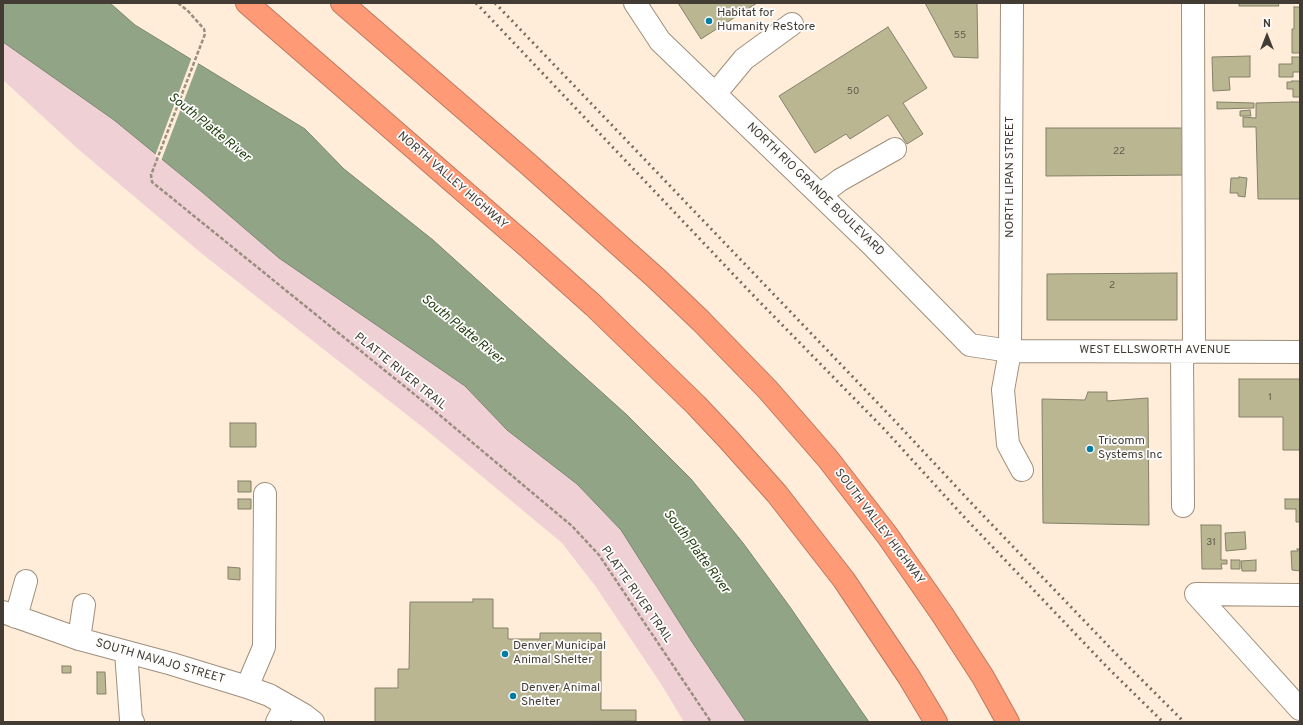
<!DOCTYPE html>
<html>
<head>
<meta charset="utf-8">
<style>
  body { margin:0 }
  #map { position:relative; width:1303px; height:725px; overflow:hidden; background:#ffedd9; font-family:Overpass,sans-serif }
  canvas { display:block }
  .frame { position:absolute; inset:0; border:4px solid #433c34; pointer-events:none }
  .north { position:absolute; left:1247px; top:16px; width:40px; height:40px; -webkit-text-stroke:3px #fdfdfd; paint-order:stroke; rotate:0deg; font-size:11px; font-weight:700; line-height:16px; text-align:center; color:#433c34 }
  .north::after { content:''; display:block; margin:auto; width:14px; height:18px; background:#433c34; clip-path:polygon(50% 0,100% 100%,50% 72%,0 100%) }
</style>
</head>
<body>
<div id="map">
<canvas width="1303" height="725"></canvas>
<div class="frame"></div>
<div class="north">N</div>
</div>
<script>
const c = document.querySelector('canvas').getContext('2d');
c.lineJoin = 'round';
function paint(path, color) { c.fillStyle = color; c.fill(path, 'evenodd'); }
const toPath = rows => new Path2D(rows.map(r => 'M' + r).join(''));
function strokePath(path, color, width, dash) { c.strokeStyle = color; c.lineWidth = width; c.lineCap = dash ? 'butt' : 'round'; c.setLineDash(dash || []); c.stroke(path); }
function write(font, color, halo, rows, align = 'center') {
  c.font = font + ' Overpass,sans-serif'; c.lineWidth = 3.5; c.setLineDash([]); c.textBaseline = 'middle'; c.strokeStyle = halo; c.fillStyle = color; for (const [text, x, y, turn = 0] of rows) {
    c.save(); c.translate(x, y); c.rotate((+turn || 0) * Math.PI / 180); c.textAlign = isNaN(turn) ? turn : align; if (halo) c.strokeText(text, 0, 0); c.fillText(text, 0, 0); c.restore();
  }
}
paint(toPath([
  [3,42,114,120,202,192,279,258,465,386,507,430,577,484,621,530,692,642,746,722,684,722,661,684,596,587,562,543,425,429,201,253,78,149,3,80]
]), '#efd1d5');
const water = toPath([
  [3,3,110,3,135,25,305,129,344,169,433,240,627,415,691,479,743,543,790,607,869,722,746,722,692,642,621,530,577,484,507,430,465,386,279,258,202,192,114,120,3,42,3,3]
]);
paint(water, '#91a586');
strokePath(water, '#7a866d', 1);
paint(toPath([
  [192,57,199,61,161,161,155,156]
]), '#ffedd9');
const building = toPath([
  [678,3,757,3,701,39,678,3],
  [925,3,977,3,978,58,954,57,925,3],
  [1239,3,1278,3,1279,6,1239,6,1239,3],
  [1294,7,1300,7,1300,53,1292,53,1292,29,1294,29,1294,7],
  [888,27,927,88,903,103,923,134,907,144,888,115,850,139,846,134,815,153,779,96,888,27],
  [1250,56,1250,77,1229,77,1230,90,1213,91,1212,57,1250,56],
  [1292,57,1300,57,1300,72,1293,72,1293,77,1279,77,1279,64,1292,64,1292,57],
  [1292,81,1300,81,1300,97,1293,97,1293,89,1287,89,1287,82,1292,82,1292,81],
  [1217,102,1254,103,1254,108,1217,109,1217,102],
  [1292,102,1300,102,1300,199,1258,199,1256,127,1243,127,1243,117,1256,118,1256,103,1292,102],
  [1250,110,1251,116,1240,116,1240,111,1250,110],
  [1046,128,1191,128,1192,175,1046,176,1046,128],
  [1239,177,1247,178,1245,197,1238,196,1238,193,1230,193,1231,178,1239,178,1239,177],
  [1177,273,1177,320,1047,320,1047,274,1177,273],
  [1239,379,1300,379,1300,450,1283,450,1283,417,1239,417,1239,379],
  [1088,392,1107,392,1107,401,1148,398,1149,525,1043,523,1042,399,1085,400,1088,392],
  [230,423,256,423,256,447,230,447,230,423],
  [238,481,251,481,251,492,238,492,238,481],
  [238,499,251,499,251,509,238,509,238,499],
  [1285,499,1300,499,1300,522,1296,522,1296,509,1285,509,1285,499],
  [1201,525,1221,525,1221,560,1227,560,1227,564,1221,564,1222,569,1202,569,1201,525],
  [1245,532,1246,549,1226,551,1225,533,1245,532],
  [1297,549,1300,549,1300,571,1292,570,1291,551,1298,551,1297,549],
  [1231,560,1240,560,1240,569,1231,569,1231,560],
  [1256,560,1256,571,1242,571,1241,561,1256,560],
  [228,567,240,568,240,580,228,579,228,567],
  [473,599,493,599,493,628,508,628,508,639,540,639,540,633,601,633,601,710,636,710,636,721,375,722,375,688,398,688,398,669,409,669,410,602,473,602,473,599],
  [62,666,71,666,71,673,62,673,62,666],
  [97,672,105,672,106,694,97,694,97,672]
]);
paint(building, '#bab692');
strokePath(building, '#83816a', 1);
const minor = toPath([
  [635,3,660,41,872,245,970,345,1010,351,1300,352],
  [1012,3,1010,351,1003,390,1008,444,1022,470],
  [1193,3,1194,352],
  [715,94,744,59,792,24],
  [820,195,840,180,895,149],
  [1182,352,1183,506],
  [1300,595,1196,594,1300,709],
  [3,612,79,639,172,664,247,687,269,695,304,715,313,722],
  [16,617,26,581],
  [79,639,84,605],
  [126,652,131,720,133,722],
  [247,687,264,647,265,494],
  [277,722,286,705]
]);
const highway = toPath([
  [247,3,528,247,594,306,696,405,728,439,777,494,844,580,909,677,936,722],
  [342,3,527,163,656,278,701,321,768,390,828,459,887,535,942,614,983,677,1008,722]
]);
strokePath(minor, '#9f8f7c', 24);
strokePath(highway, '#bd7960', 24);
strokePath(toPath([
  [178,3,188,11,204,29,205,34,151,175,152,182,430,407,572,526,599,555,711,722]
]), '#9a8e80', 2.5, [4, 2]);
strokePath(minor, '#fff', 22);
strokePath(highway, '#ff9a77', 22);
strokePath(toPath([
  [476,3,752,294,885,430,965,518,1108,668,1163,722],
  [495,3,894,420,976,508,1119,657,1184,722]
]), '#756b60', 3, [2, 4]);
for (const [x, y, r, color] of [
  [709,21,4,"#007da3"],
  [1090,449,4,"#007da3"],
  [505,654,4,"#007da3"],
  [513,696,4,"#007da3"]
]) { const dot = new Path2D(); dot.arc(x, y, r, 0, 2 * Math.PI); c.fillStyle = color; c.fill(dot); strokePath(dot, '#fdfdfd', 1.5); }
write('10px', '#615a4c', null, [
  ["55",960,36],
  ["50",853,92],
  ["22",1119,152],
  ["2",1112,286],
  ["1",1270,398],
  ["31",1211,543]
]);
write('12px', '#433c34', '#fdfdfd', [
  ["Habitat for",717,14],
  ["Humanity ReStore",717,28],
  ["Tricomm",1098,442],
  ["Systems Inc",1098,456],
  ["Denver Municipal",513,647],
  ["Animal Shelter",513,661],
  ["Denver Animal",521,689],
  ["Shelter",521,703]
], 'left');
write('12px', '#433c34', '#fdfdfd', [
  ["NORTH LIPAN STREET",1011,177,-90],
  ["NORTH VALLEY HIGHWAY",452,181,41],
  ["NORTH RIO GRANDE BOULEVARD",815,190,44],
  ["WEST ELLSWORTH AVENUE",1155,351],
  ["PLATTE RIVER TRAIL",400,372,39],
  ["SOUTH VALLEY HIGHWAY",879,527,53],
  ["PLATTE RIVER TRAIL",636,595,55],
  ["SOUTH NAVAJO STREET",160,662,16]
]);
write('italic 13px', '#213c0c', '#fdfdfd', [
  ["South Platte River",209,128,39],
  ["South Platte River",462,330,39],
  ["South Platte River",696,552,53]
]);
</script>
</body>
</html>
